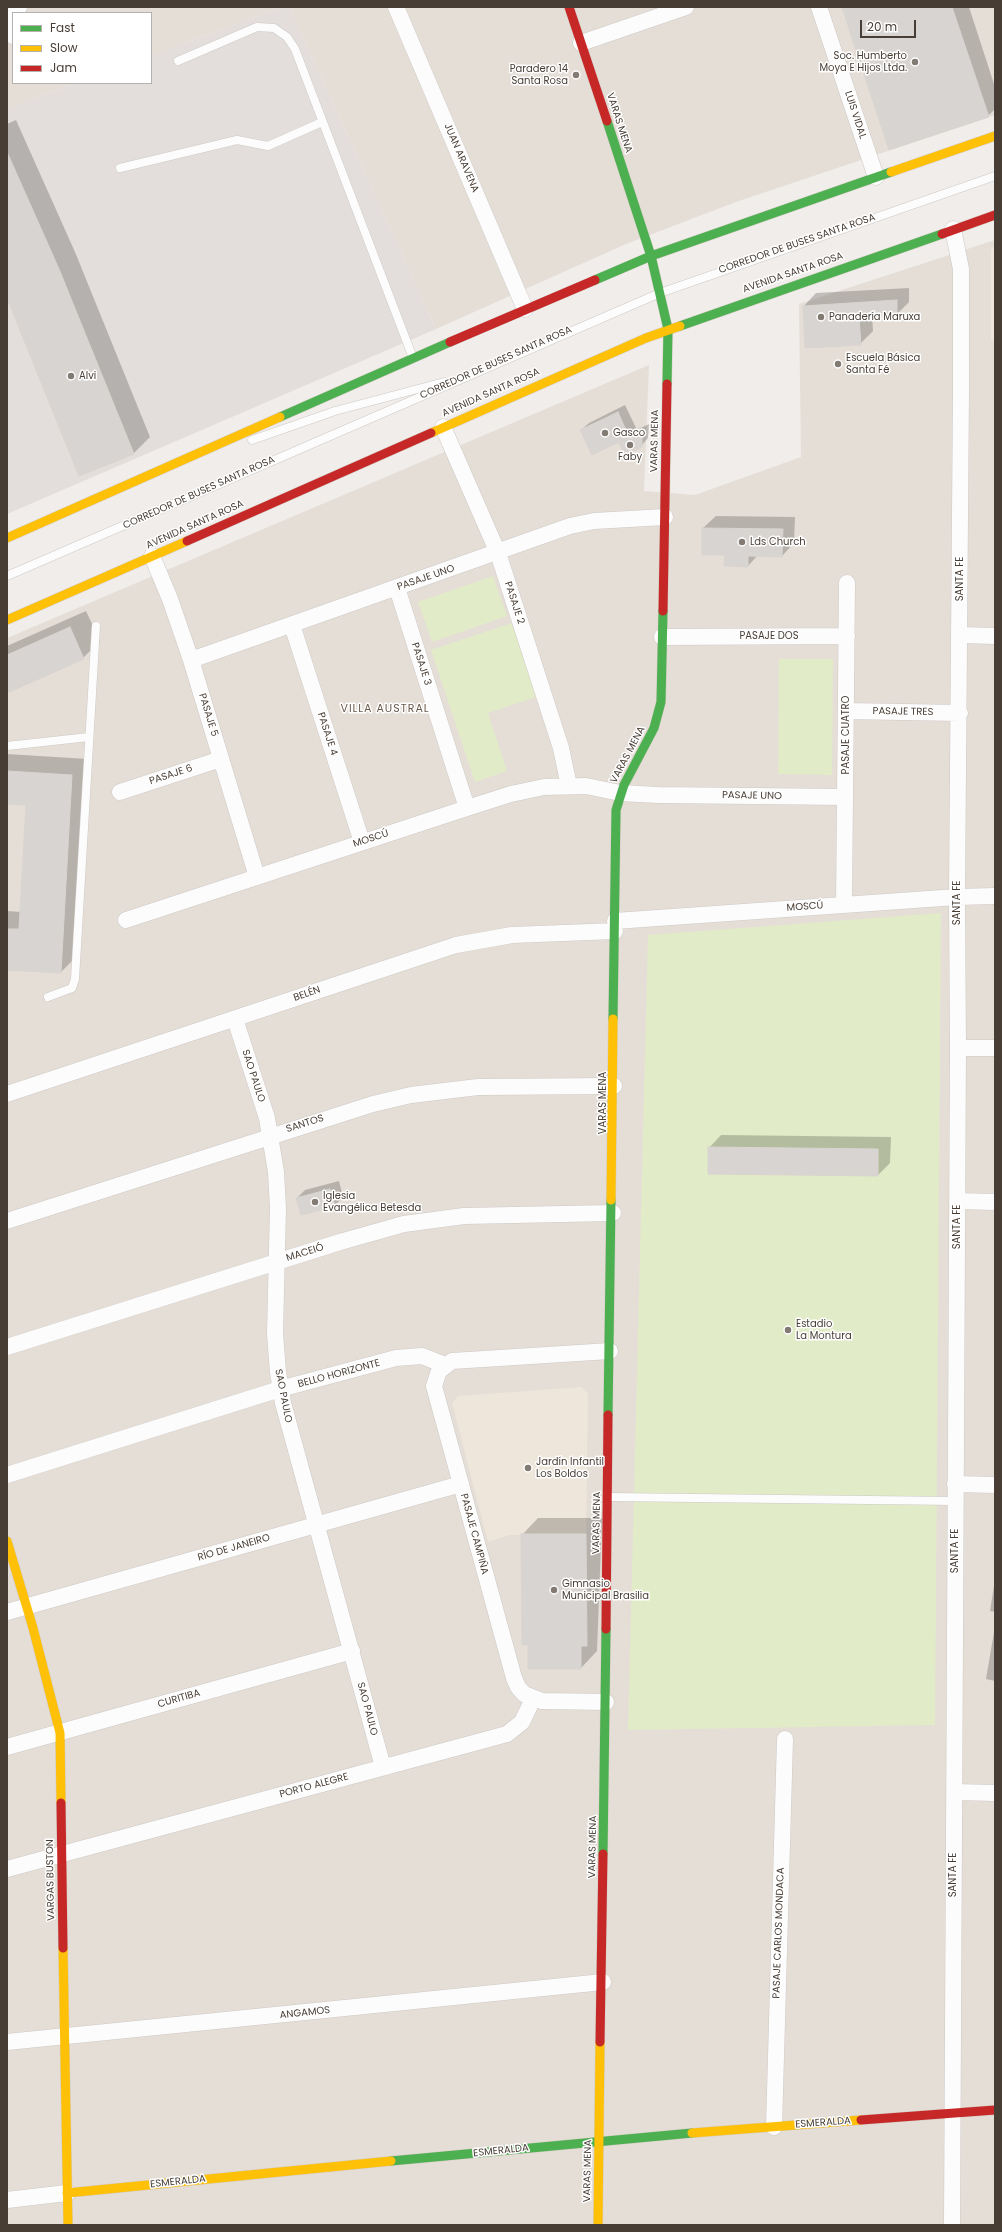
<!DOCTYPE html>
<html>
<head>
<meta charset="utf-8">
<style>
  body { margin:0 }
  #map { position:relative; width:1002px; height:2232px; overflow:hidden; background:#f0edea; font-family:Poppins,sans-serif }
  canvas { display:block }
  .frame { position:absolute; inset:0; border:8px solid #473d35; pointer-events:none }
  .legend { position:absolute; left:12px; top:12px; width:140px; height:72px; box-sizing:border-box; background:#fff; border:1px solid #b5b1ae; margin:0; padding:5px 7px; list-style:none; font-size:12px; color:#473d35 }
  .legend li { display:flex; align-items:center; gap:8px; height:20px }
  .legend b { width:20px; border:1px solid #b5b1ae }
  .scale { position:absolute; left:860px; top:20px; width:56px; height:18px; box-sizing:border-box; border:2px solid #473d35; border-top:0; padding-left:5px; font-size:12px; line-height:14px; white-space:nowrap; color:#473d35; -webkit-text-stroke:3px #fff; paint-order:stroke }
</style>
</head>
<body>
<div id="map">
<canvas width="1002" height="2232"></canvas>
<div class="frame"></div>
<ul class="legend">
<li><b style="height:5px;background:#4caf50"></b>Fast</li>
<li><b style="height:5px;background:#ffc107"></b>Slow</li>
<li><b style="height:5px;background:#c62828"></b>Jam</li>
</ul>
<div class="scale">20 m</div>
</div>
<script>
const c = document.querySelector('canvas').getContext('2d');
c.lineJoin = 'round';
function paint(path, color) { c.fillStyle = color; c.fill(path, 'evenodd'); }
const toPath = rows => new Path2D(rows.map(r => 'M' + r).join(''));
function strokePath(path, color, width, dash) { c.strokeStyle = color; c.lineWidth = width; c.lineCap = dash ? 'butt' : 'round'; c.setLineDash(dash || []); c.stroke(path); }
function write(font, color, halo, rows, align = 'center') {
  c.font = font + ' Poppins,sans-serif'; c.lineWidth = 3; c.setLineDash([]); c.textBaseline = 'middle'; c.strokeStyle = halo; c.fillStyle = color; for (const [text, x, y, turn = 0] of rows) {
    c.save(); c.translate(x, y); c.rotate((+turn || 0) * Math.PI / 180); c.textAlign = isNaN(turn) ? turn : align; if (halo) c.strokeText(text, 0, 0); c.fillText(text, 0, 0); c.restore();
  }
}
paint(toPath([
  [7,7,282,7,151,56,151,13,13,13,13,83,76,83,7,109],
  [289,7,995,7,995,115,736,202,626,244,436,329],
  [995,240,995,2225,7,2225,7,638,649,365,644,491,695,495,801,457,799,304]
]), '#e5ded7');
paint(toPath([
  [282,7,289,7,436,329,7,514,7,109,76,83,151,83,151,56]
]), '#e3dedb');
paint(toPath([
  [995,245,995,340,991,340,991,250],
  [582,1387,588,1394,586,1534,509,1535,488,1542,452,1403,458,1396]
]), '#eee6db');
paint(toPath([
  [493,576,507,616,432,642,418,602],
  [512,623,536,697,488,713,507,771,475,782,431,650],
  [779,659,833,659,832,775,778,774],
  [941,913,935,1725,628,1730,648,935]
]), '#e2ebc8');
paint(toPath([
  [843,7,969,7,995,87,995,109,988,116],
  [16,120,75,252,150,437,134,453,80,475,7,295,7,124],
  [909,288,909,302,897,314,872,316,873,331,860,344,804,306,816,293],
  [625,405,637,430,649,424,648,438,641,446,620,443,624,439,581,430,589,423],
  [716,516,795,517,794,543,782,556,758,555,748,566,703,528],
  [86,611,100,641,83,658,7,691,7,646],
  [7,754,88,759,78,955,61,972,7,969,7,911,21,912,27,804,7,803],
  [721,1135,891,1137,890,1163,878,1175,709,1148],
  [339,1181,343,1197,334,1206,297,1198,305,1190],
  [538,1518,602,1518,597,1651,581,1668,522,1535],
  [995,1579,995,1612,990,1611],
  [995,1626,995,1681,986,1679]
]), '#0003');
const building = toPath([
  [842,7,952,7,989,117,889,150,842,7],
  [7,152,59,269,134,454,79,476,7,298,7,152],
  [897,300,897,315,859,317,861,345,805,348,803,306,897,300],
  [618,412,629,437,642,430,642,447,625,455,619,443,627,438,592,455,580,430,618,412],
  [702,528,783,529,782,557,748,556,748,567,724,566,725,555,702,555,702,528],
  [70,627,84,659,7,693,7,655,70,627],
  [7,771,72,775,61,973,7,970,7,929,19,929,26,805,7,804,7,771],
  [708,1147,878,1149,878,1176,708,1174,708,1147],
  [330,1189,335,1206,301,1215,296,1198,330,1189],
  [521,1534,586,1534,587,1646,581,1646,581,1669,528,1669,528,1645,522,1645,521,1534]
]);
paint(building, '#d8d4d1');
strokePath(building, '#d9d4cf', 1);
const lane = toPath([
  [178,61,257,27,274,28,287,37,295,49,413,358],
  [120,168,237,140,268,146,322,122],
  [252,440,335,411,444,382],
  [7,576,660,293,995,176],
  [7,746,89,737],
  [48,997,72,988,75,979,96,626],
  [609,1497,955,1501]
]);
const street = toPath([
  [396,7,525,309],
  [819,7,876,177],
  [7,12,19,7],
  [7,21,13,36],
  [581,43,686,7],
  [443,427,498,553,561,748,569,786],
  [152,556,170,599,191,660,257,877],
  [397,588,467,808],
  [292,625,362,842],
  [960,635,995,636],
  [662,637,847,636],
  [191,660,570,526,594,521,665,517],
  [846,711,960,713],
  [120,792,221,759],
  [844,905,847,583],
  [126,920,467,808,511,794,544,787,586,786,620,793,658,795,845,797],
  [615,921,957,897,995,896],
  [235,1019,267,1118,276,1172,278,1208,275,1334,278,1372,283,1403,383,1767],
  [958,1048,995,1048],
  [7,1094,456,945,512,935,615,931],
  [957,1201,995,1202],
  [7,1221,373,1104,411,1095,478,1087,614,1086],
  [7,1347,340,1242,404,1224,464,1216,613,1213],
  [7,1475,280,1389,396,1358,422,1356,445,1365],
  [955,1484,995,1485],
  [7,1612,461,1484],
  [606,1702,542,1701,524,1694,518,1687,514,1678,434,1386,439,1371,452,1361,610,1351],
  [7,1747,352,1651],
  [954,1792,995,1793],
  [7,1869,507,1734,522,1722,533,1699],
  [7,2042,603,1982],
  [774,2127,785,1739],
  [7,2200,67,2193],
  [952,2225,958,1048,957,897,961,389,961,269,953,229]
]);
const fast = toPath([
  [607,121,651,256,668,329,667,384],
  [595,280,651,256,891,172],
  [680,326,942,234],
  [280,417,450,342],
  [613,1019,616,810,624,785,654,728,661,702,663,611],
  [608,1415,611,1200],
  [603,1854,606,1629],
  [391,2161,692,2133]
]);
const slow = toPath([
  [891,172,995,136],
  [431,433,646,338,680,326],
  [7,538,280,417],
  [7,620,187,541],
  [611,1200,613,1019],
  [7,1541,33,1628,60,1733,61,1803],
  [63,1948,68,2225],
  [692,2133,861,2120],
  [67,2193,391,2161],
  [598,2225,600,2042]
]);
const jam = toPath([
  [569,7,607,121],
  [942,234,995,215],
  [450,342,595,280],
  [187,541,431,433],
  [663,611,667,384],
  [606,1629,608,1415],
  [61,1803,63,1948],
  [600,2042,603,1854],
  [861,2120,995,2110]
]);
strokePath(lane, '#cdc9c5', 9);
strokePath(street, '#cdc9c5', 17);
strokePath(fast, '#d3ccc3', 10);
strokePath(slow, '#d3ccc3', 10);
strokePath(jam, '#d3ccc3', 10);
strokePath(lane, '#fdfcfc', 8);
strokePath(street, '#fdfcfc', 16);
strokePath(fast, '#4caf50', 9);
strokePath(slow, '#ffc107', 9);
strokePath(jam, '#c62828', 9);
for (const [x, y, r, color] of [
  [915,62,4,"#827b74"],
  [576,75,4,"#827b74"],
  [821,317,4,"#827b74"],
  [838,364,4,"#827b74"],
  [71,376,4,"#827b74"],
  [605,433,4,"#827b74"],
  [630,445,4,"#827b74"],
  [742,542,4,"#827b74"],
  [315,1202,4,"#827b74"],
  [788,1330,4,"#827b74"],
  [528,1468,4,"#827b74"],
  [554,1590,4,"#827b74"]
]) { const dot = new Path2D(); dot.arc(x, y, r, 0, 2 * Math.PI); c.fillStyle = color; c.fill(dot); strokePath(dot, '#fff', 1.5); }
write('10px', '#473d35', '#fff', [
  ["Soc. Humberto",907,56,"right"],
  ["Moya E Hijos Ltda.",907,68,"right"],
  ["Paradero 14",568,69,"right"],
  ["Santa Rosa",568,81,"right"],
  ["Panadería Maruxa",829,317],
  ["Escuela Básica",846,358],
  ["Santa Fé",846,370],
  ["Alvi",79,376],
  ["Gasco",613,433],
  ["Faby",630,457,"center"],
  ["Lds Church",750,542],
  ["Iglesia",323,1196],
  ["Evangélica Betesda",323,1208],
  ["Estadio",796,1324],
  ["La Montura",796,1336],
  ["Jardín Infantil",536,1462],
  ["Los Boldos",536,1474],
  ["Gimnasio",562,1584],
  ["Municipal Brasilia",562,1596]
], 'left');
write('10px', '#473d35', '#fff', [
  ["LUIS VIDAL",855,115,72],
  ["VARAS MENA",619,123,72],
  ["JUAN ARAVENA",461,158,67],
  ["CORREDOR DE BUSES SANTA ROSA",797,244,-19],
  ["AVENIDA SANTA ROSA",793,273,-19],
  ["CORREDOR DE BUSES SANTA ROSA",496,363,-24],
  ["AVENIDA SANTA ROSA",491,393,-24],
  ["VARAS MENA",655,441,-89],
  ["CORREDOR DE BUSES SANTA ROSA",199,493,-24],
  ["AVENIDA SANTA ROSA",195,525,-24],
  ["PASAJE UNO",426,578,-19],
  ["SANTA FE",960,579,-90],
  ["PASAJE 2",514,603,72],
  ["PASAJE DOS",769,636],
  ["PASAJE 3",421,664,72],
  ["PASAJE TRES",903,712,1],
  ["PASAJE 5",208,715,73],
  ["PASAJE 4",327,734,72],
  ["PASAJE CUATRO",846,735,-90],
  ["VARAS MENA",628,755,-62],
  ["PASAJE 6",171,775,-18],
  ["PASAJE UNO",752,796,1],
  ["MOSCÚ",371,839,-18],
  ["SANTA FE",957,903,-90],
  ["MOSCÚ",805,907,-4],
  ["BELÉN",307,994,-19],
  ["SAO PAULO",253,1076,72],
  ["VARAS MENA",603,1103,-90],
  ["SANTOS",305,1124,-18],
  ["SANTA FE",957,1227,-90],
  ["MACEIÓ",305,1253,-17],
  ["BELLO HORIZONTE",339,1374,-15],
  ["SAO PAULO",283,1396,79],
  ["VARAS MENA",597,1523,-89],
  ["PASAJE CAMPIÑA",474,1534,75],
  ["RÍO DE JANEIRO",234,1548,-16],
  ["SANTA FE",955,1551,-90],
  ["CURITIBA",179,1699,-16],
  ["SAO PAULO",367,1709,75],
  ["PORTO ALEGRE",314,1786,-15],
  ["VARAS MENA",593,1847,-89],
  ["SANTA FE",953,1875,-90],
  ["VARGAS BUSTON",51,1880,-91],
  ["PASAJE CARLOS MONDACA",779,1933,-88],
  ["ANGAMOS",305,2013,-6],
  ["ESMERALDA",823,2123,-4],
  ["ESMERALDA",501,2151,-6],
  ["VARAS MENA",588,2171,-89],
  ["ESMERALDA",178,2182,-6]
]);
c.letterSpacing = '1px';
write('11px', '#6a5a4c', '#fff', [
  ["VILLA AUSTRAL",385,709]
]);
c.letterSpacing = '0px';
</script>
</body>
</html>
